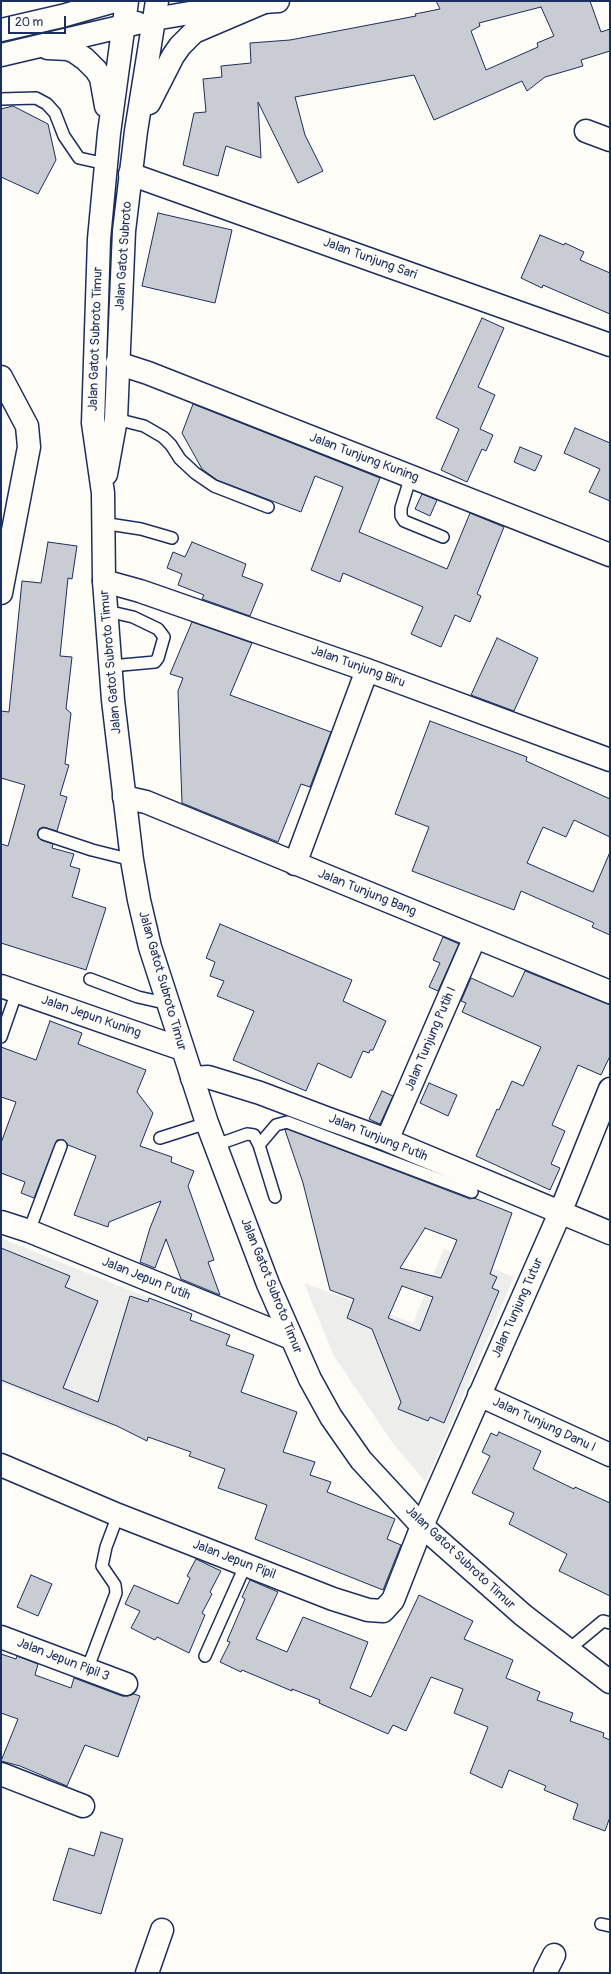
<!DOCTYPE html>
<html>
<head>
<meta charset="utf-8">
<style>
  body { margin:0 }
  #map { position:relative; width:611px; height:1974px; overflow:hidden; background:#fdfcf7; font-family:Pangolin,sans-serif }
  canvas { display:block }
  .frame { position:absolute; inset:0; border:2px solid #1b2f5e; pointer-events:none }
  .scale { position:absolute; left:8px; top:16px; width:58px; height:18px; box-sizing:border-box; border:2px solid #1b2f5e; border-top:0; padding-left:5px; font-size:12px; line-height:14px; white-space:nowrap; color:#1b2f5e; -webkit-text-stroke:3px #fdfcf7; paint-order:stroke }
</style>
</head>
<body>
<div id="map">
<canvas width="611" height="1974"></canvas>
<div class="frame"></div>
<div class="scale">20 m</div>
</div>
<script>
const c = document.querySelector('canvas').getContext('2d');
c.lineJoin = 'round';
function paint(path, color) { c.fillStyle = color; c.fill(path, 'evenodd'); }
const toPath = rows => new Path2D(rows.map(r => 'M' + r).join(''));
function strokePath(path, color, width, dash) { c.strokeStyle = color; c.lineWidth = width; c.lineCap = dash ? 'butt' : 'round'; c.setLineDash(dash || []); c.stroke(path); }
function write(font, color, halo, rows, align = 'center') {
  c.font = font + ' Pangolin,sans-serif'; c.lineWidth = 3; c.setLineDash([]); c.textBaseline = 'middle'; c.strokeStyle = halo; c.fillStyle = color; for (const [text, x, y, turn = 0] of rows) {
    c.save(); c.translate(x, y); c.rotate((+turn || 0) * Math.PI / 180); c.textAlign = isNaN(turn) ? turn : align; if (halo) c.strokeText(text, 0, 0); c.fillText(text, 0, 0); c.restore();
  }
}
paint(toPath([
  [1,1238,149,1298,111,1427,1,1383],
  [444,1249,514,1277,426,1482,394,1445,334,1356,304,1283,413,1323]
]), '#edeeec');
const building = toPath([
  [436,1,590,1,601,32,610,29,610,51,581,60,583,66,545,77,527,91,522,81,434,120,414,75,295,97,305,135,323,171,298,183,258,102,261,158,226,146,218,176,183,165,194,113,206,112,203,79,222,77,221,66,251,63,250,43,290,40,416,16,415,14,440,9,436,1],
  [541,7,554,36,537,43,538,47,486,70,471,31,480,26,479,23,541,7],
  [13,106,48,124,56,160,38,194,1,177,1,109,13,106],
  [158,213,232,230,215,303,142,286,158,213],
  [540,235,564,245,565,243,584,252,580,260,610,273,610,314,543,285,542,288,521,278,540,235],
  [482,318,504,328,478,387,495,395,480,429,493,435,486,451,482,449,467,482,441,470,459,429,436,418,482,318],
  [193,404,380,478,359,532,447,569,470,513,504,527,477,594,481,596,470,622,455,615,441,647,411,634,423,607,343,573,340,582,311,570,343,487,315,476,301,512,217,480,202,469,182,433,193,404],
  [575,428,610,443,610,501,589,492,600,469,564,453,575,428],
  [520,447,542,456,535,471,514,462,520,447],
  [422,494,437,500,430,516,415,509,422,494],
  [48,542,77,546,72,579,68,578,60,656,72,657,66,709,71,713,65,764,69,765,60,795,67,797,57,831,43,827,39,829,37,835,41,840,53,844,52,848,74,854,70,866,80,869,72,897,106,908,86,970,1,943,1,844,8,846,25,785,1,778,1,711,9,712,22,581,41,583,48,542],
  [192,542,246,564,242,576,263,584,250,616,202,599,204,595,178,585,182,574,167,568,173,552,185,557,192,542],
  [192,622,252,643,230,695,331,732,310,787,301,784,278,842,182,803,178,691,183,678,170,674,192,622],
  [497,638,538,658,514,711,471,695,497,638],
  [430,721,527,757,526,761,610,799,610,837,574,820,566,837,543,827,527,863,593,892,610,852,610,935,592,927,594,923,521,891,514,910,412,871,429,827,395,814,430,721],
  [220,924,352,980,343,1001,386,1021,373,1050,370,1050,369,1053,363,1051,351,1078,318,1063,306,1091,233,1060,254,1011,217,996,224,981,210,976,215,962,206,958,220,924],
  [443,937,459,944,438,991,429,987,440,963,433,960,443,937],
  [525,971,610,1005,610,1056,601,1075,578,1065,552,1125,565,1131,551,1164,560,1168,550,1190,476,1156,497,1109,499,1110,512,1081,523,1086,541,1047,462,1012,466,1003,461,1001,471,978,513,997,525,971],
  [50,1021,82,1033,78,1044,146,1070,137,1092,153,1113,140,1146,172,1157,171,1162,194,1171,188,1186,214,1260,208,1262,220,1295,181,1279,166,1239,155,1268,140,1262,150,1228,161,1201,109,1222,108,1227,74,1215,96,1156,68,1145,64,1140,57,1140,34,1198,21,1193,25,1182,1,1173,1,1143,16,1102,1,1097,1,1047,36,1060,50,1021],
  [429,1083,457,1095,448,1116,420,1103,429,1083],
  [382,1091,393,1096,380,1124,369,1119,382,1091],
  [287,1129,470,1199,474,1198,512,1213,490,1274,497,1277,492,1288,499,1291,444,1423,430,1417,428,1421,398,1409,401,1402,372,1329,347,1318,354,1299,330,1290,303,1183,285,1130,287,1129],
  [425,1228,457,1240,441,1278,400,1268,425,1228],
  [402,1286,433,1297,420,1331,388,1318,402,1286],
  [1,1248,70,1276,65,1287,98,1301,63,1388,98,1402,130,1296,148,1302,149,1298,192,1314,190,1320,230,1335,226,1345,254,1355,241,1392,297,1412,283,1452,315,1462,310,1475,331,1482,327,1492,395,1519,387,1539,401,1545,383,1590,255,1539,267,1505,218,1488,225,1469,189,1456,191,1452,148,1437,147,1441,117,1426,1,1380,1,1248],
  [499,1432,541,1451,533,1469,574,1489,575,1487,610,1503,610,1596,559,1571,567,1554,509,1524,514,1513,472,1493,490,1456,482,1452,491,1433,497,1436,499,1432],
  [196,1559,221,1571,210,1592,212,1594,202,1613,205,1615,189,1653,157,1637,155,1640,131,1628,140,1611,125,1604,134,1585,178,1604,190,1578,187,1576,196,1559],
  [31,1575,52,1584,38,1616,17,1607,31,1575],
  [250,1580,278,1592,256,1639,287,1652,303,1617,368,1642,350,1688,371,1697,419,1595,473,1621,464,1639,513,1660,506,1678,540,1692,537,1700,573,1713,570,1721,604,1733,603,1737,610,1740,610,1817,605,1831,573,1819,578,1804,544,1790,546,1786,509,1770,502,1788,470,1773,488,1727,454,1713,463,1689,431,1677,406,1731,393,1725,388,1734,319,1703,320,1700,292,1689,292,1691,242,1670,241,1672,220,1662,230,1642,227,1641,245,1599,242,1597,250,1580],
  [1,1654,16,1659,17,1656,38,1664,35,1675,71,1688,74,1678,122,1696,128,1696,134,1694,140,1696,118,1757,85,1745,67,1786,20,1766,1,1761,18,1719,1,1713,1,1654],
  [101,1832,123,1839,101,1914,53,1900,69,1848,94,1856,101,1832]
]);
paint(building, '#c9ccd3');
strokePath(building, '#1b2f5e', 1);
const lane = toPath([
  [1,99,36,98,47,104,55,113,64,136,79,158,106,164],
  [116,419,144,426,163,437,171,445,180,459,195,473,214,486,268,507],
  [411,476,401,508,401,516,404,521,443,537],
  [102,523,141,529,172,538],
  [107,611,133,617,158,629,164,637,158,658,155,662,111,666],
  [44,834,92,850,132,860],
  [90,979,138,997,169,1004],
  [1,1037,17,991],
  [160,1138,207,1123],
  [216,1145,247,1134,254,1135,259,1145,275,1197],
  [259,1145,276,1125,287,1122,472,1192],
  [29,1231,61,1146],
  [568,1650,603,1621,610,1623],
  [205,1656,246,1564],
  [87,1670,116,1593,115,1585,102,1566,106,1547,118,1515],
  [601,1924,610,1926]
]);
const street = toPath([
  [586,131,610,140],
  [130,174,610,345],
  [117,363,148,373,610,555],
  [1,377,27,426,29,447,1,593],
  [104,581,140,591,367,670,610,760],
  [124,797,146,802,610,992],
  [295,864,367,670],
  [1,986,182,1049],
  [192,1078,208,1077,260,1093,326,1118,387,1140,610,1233],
  [387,1140,475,937],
  [1,1222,29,1231,291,1338],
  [479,1395,610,1455],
  [1,1465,118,1515,333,1599,368,1610,383,1611,393,1600,422,1526,560,1213,610,1089],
  [1,1637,126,1684],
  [1,1774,83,1806],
  [147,1973,162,1930],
  [545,1973,554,1955]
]);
const primary = toPath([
  [154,19,250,3,278,1]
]);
const highway = toPath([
  [127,1,109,133,99,239,93,423,103,493,104,581,113,700,132,860,139,900,150,947,207,1123,268,1284,310,1379,331,1417,361,1460,422,1526,523,1615,610,1682],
  [1,30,62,16,115,1],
  [48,48,68,49,75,52,85,59,96,70,101,78,106,106],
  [1,55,137,23],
  [149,103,173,56,180,46,194,32,262,3],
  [106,474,116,419,124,231,136,131,157,1]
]);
strokePath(lane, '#1b2f5e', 14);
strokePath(street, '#1b2f5e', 25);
strokePath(primary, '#1b2f5e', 25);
strokePath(highway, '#1b2f5e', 25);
strokePath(lane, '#fdfcf7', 11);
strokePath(street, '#fdfcf7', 22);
strokePath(primary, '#fdfcf7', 22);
strokePath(highway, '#fdfcf7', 22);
write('13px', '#1b2f5e', '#fdfcf7', [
  ["Jalan Gatot Subroto",124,256,-86],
  ["Jalan Tunjung Sari",370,259,20],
  ["Jalan Gatot Subroto Timur",96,339,-88],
  ["Jalan Tunjung Kuning",364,458,21],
  ["Jalan Gatot Subroto Timur",111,662,-95],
  ["Jalan Tunjung Biru",358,667,20],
  ["Jalan Tunjung Bang",367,893,22],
  ["Jalan Gatot Subroto Timur",162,981,74],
  ["Jalan Jepun Kuning",91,1017,19],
  ["Jalan Tunjung Putih I",431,1039,-67],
  ["Jalan Tunjung Putih",378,1138,22],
  ["Jalan Jepun Putih",146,1279,22],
  ["Jalan Gatot Subroto Timur",271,1286,68],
  ["Jalan Tunjung Tutur",518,1308,-66],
  ["Jalan Tunjung Danu I",544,1425,25],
  ["Jalan Gatot Subroto Timur",460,1558,43],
  ["Jalan Jepun Pipil",234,1560,21],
  ["Jalan Jepun Pipil 3",63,1660,21]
]);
</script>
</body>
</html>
